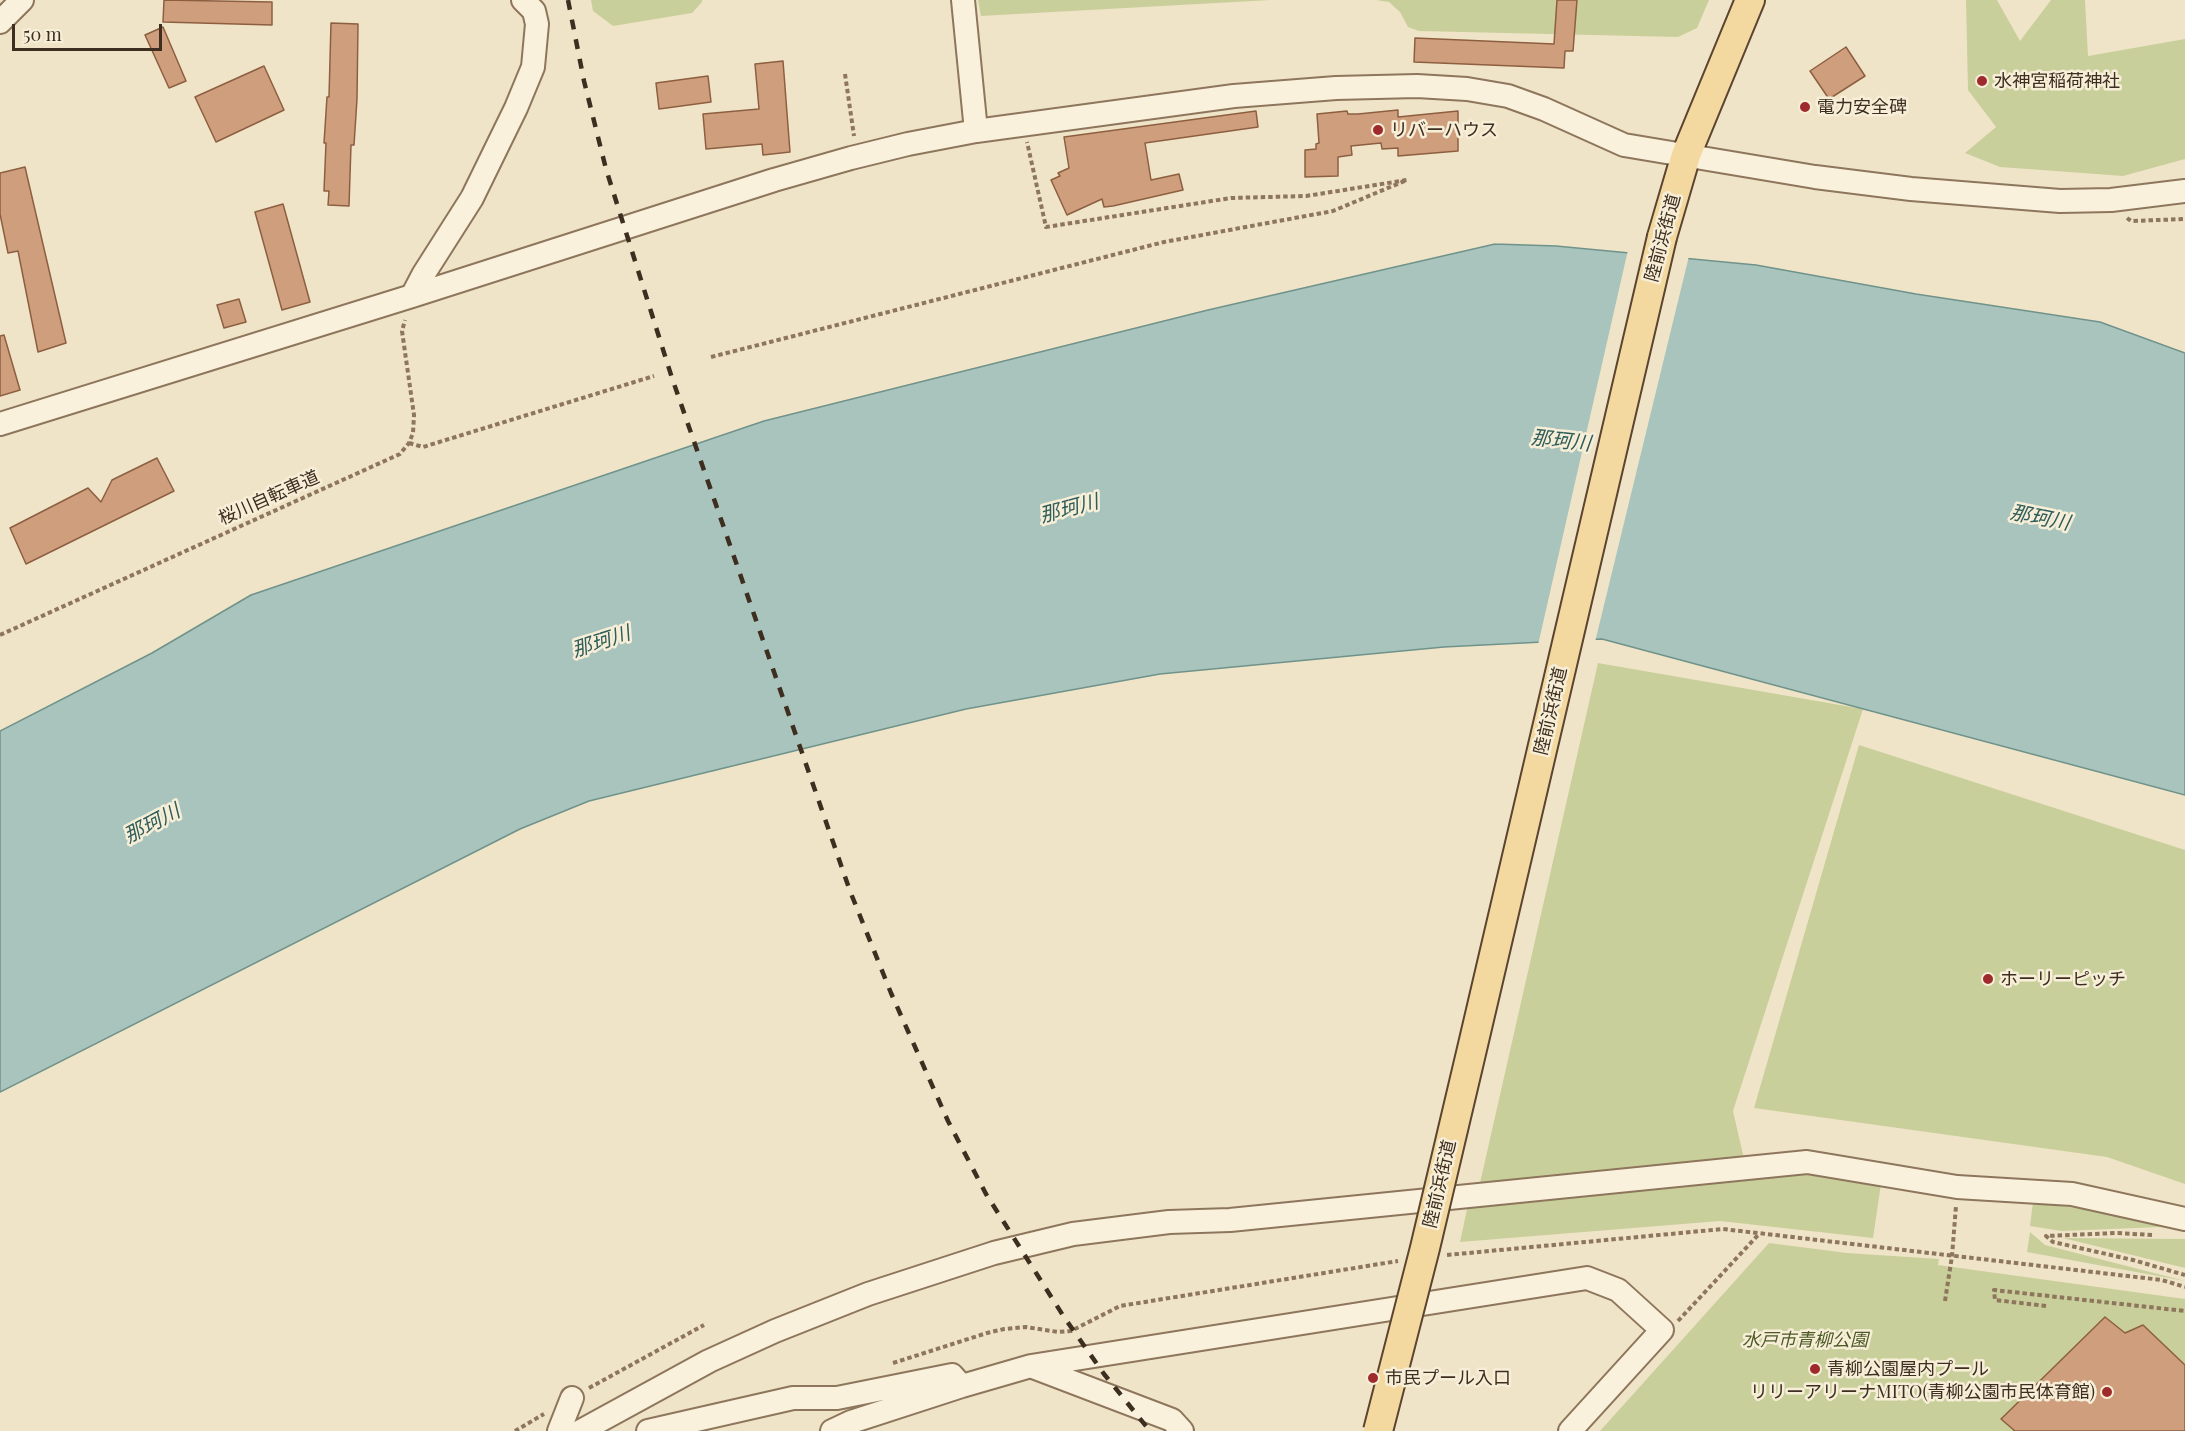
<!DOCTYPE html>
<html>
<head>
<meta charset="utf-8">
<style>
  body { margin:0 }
  #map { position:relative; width:2185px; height:1431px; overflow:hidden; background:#f0e4c8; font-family:"Playfair Display",serif }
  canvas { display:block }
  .scale { position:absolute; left:12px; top:24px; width:150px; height:27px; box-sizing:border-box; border:3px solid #3d2e20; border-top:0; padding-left:8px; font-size:18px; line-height:21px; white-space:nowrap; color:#3d2e20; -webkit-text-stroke:4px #f7eed8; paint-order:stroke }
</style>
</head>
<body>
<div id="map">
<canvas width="2185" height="1431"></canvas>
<div class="scale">50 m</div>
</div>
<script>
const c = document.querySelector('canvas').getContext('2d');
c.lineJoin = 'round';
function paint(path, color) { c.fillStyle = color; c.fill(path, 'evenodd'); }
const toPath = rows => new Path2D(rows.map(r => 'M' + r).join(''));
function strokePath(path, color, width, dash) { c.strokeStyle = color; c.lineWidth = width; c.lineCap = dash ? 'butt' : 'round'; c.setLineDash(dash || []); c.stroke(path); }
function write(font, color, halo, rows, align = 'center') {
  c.font = font + ' "Playfair Display","Noto Sans JP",serif'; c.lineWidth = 5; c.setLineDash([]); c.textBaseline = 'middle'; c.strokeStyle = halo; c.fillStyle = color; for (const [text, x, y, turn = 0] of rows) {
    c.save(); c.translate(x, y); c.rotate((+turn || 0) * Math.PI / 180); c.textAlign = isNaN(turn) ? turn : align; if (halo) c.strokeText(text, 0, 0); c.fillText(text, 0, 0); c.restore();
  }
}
paint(toPath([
  [591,0,702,0,702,2,692,13,613,26,593,11],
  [978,0,1271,0,981,16],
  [1376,0,1709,0,1697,28,1678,37,1419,31,1408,27,1400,12,1389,2],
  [1966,0,1997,0,2020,41,2051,0,2085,0,2088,56,2185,39,2185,159,2123,176,2000,167,1965,153,1996,127,1968,90],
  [1598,663,1863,709,1733,1111,1744,1159,1480,1183],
  [1859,745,2185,850,2185,1184,2107,1157,1754,1108],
  [1803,1166,1881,1184,1873,1238,1720,1221,1460,1242,1469,1200],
  [2033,1202,2127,1215,2185,1226,2062,1231,2030,1226],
  [2030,1232,2045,1245,2185,1281,2027,1252],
  [2063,1238,2185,1239,2185,1268],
  [1769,1243,1847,1253,1939,1259,1938,1265,2185,1299,2185,1431,1600,1431]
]), '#c9cf9b');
const water = toPath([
  [1495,244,1556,246,1756,265,1916,294,2100,322,2185,353,2185,795,1602,639,1444,647,1160,674,966,709,589,801,520,829,0,1092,0,731,152,653,251,595,764,421,1208,310,1495,244]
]);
paint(water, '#a9c4bc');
strokePath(water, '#6f938a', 1.5);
paint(toPath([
  [1628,250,1689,256,1595,642,1538,645]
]), '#f0e4c8');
const building = toPath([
  [164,0,272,2,272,25,163,22,164,0],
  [1557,0,1577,0,1573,51,1565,51,1564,68,1414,62,1415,38,1554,44,1557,0],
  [331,23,358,24,357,99,354,145,351,145,349,206,328,205,329,191,324,191,326,143,324,143,327,97,329,97,331,23],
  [163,27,186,81,169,88,145,35,163,27],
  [1846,47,1865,76,1829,99,1810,71,1846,47],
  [783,61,790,152,763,155,762,144,706,149,703,114,759,109,755,64,783,61],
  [264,66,284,110,216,142,195,97,264,66],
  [708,76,711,102,659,109,656,83,708,76],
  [1398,110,1398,117,1458,111,1458,151,1398,156,1398,148,1382,149,1381,143,1351,146,1352,155,1338,157,1338,176,1305,177,1305,150,1316,149,1316,144,1319,143,1317,114,1347,111,1348,114,1358,114,1398,110],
  [1256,111,1258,127,1145,143,1151,180,1179,174,1183,190,1113,206,1104,207,1102,199,1067,215,1051,180,1060,176,1058,173,1069,168,1064,137,1256,111],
  [25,167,66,343,38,352,18,251,8,253,0,214,0,173,25,167],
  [283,204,310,302,282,310,255,212,283,204],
  [239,299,246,322,224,328,217,305,239,299],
  [4,335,20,390,0,396,0,336,4,335],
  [157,458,174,491,26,564,10,528,88,488,101,502,112,480,157,458],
  [2105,1317,2125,1333,2143,1325,2185,1365,2185,1431,2015,1431,2001,1419,2105,1317]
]);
paint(building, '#cf9f7d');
strokePath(building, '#8d5f41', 1.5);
const minor = toPath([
  [963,0,976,131],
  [0,22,22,0],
  [412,296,423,275,472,198,516,108,533,67,537,24,534,11,523,0],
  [0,424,412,296,774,180,851,158,908,144,976,131,1234,96,1336,88,1417,86,1467,89,1508,96,1544,109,1624,145,1815,177,1911,189,2060,201,2111,200,2185,191],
  [1033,1367,1172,1420,1182,1431],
  [559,1431,572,1398],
  [581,1431,709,1361,775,1331,868,1294,994,1253,1073,1234,1169,1222,1230,1220,1807,1162,1957,1187,2072,1194,2185,1219],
  [648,1431,793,1398,837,1398,952,1375,961,1385],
  [832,1431,851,1422,962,1386,1031,1366,1587,1278,1618,1290,1662,1330,1570,1431]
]);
const major = toPath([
  [1662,237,1686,155,1750,0]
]);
strokePath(minor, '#8d765c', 26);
strokePath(major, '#5b4430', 32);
strokePath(toPath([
  [845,74,854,136],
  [2127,218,2131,221,2185,219],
  [711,357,1164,242,1333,211,1407,180,1306,196,1231,198,1046,227,1027,142],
  [409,443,423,447,654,376],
  [0,635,400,454,409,443,413,433,414,415,402,331,405,320],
  [2152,1235,2116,1233,2046,1236,2053,1242,2133,1260,2185,1275],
  [1447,1255,1723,1229,2162,1280,2185,1287],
  [1945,1301,1952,1256,1956,1206],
  [2046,1306,1995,1300,1994,1290,2185,1311],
  [1678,1321,1759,1234],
  [893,1363,987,1333,1004,1329,1026,1327,1058,1332,1071,1331,1120,1306,1398,1261],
  [589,1388,704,1325],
  [515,1431,544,1414]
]), '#8d765c', 4, [4.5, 3]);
strokePath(minor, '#faf1dc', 22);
strokePath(major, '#f3d9a0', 28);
strokePath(toPath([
  [568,0,584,81,606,169,672,378,850,891,891,993,948,1121,986,1194,1064,1317,1104,1374,1150,1431]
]), '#3d2e20', 4.5, [10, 10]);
const majorBridge = toPath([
  [1378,1431,1425,1248,1472,1049,1662,237]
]);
strokePath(majorBridge, '#5b4430', 32, []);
strokePath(majorBridge, '#f3d9a0', 28);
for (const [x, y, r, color] of [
  [1982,81,6,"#9e2a2b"],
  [1805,107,6,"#9e2a2b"],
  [1378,130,6,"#9e2a2b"],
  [1988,979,6,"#9e2a2b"],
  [1815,1369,6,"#9e2a2b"],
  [1373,1378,6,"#9e2a2b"],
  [2107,1392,6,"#9e2a2b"]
]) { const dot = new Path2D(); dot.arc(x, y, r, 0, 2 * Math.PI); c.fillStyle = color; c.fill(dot); strokePath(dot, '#f7eed8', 2); }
write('18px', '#3d2e20', '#f7eed8', [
  ["水神宮稲荷神社",1994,81],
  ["電力安全碑",1817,107],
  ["リバーハウス",1390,130],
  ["ホーリーピッチ",2000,979],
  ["青柳公園屋内プール",1827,1369],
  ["市民プール入口",1385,1378],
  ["リリーアリーナMITO(青柳公園市民体育館)",2095,1392,"right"]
], 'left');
write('18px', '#3d2e20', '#f7eed8', [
  ["陸前浜街道",1663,238,-75],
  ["桜川自転車道",269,498,-24],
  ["陸前浜街道",1551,711,-77],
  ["陸前浜街道",1440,1184,-77]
]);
write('italic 18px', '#4d5a26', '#f7eed8', [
  ["水戸市青柳公園",1805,1340]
]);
write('italic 20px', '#2f5d5a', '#f7eed8', [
  ["那珂川",1561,441,6],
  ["那珂川",1069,509,-15],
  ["那珂川",2040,518,11],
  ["那珂川",601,642,-18],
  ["那珂川",152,824,-28]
]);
</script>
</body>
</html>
